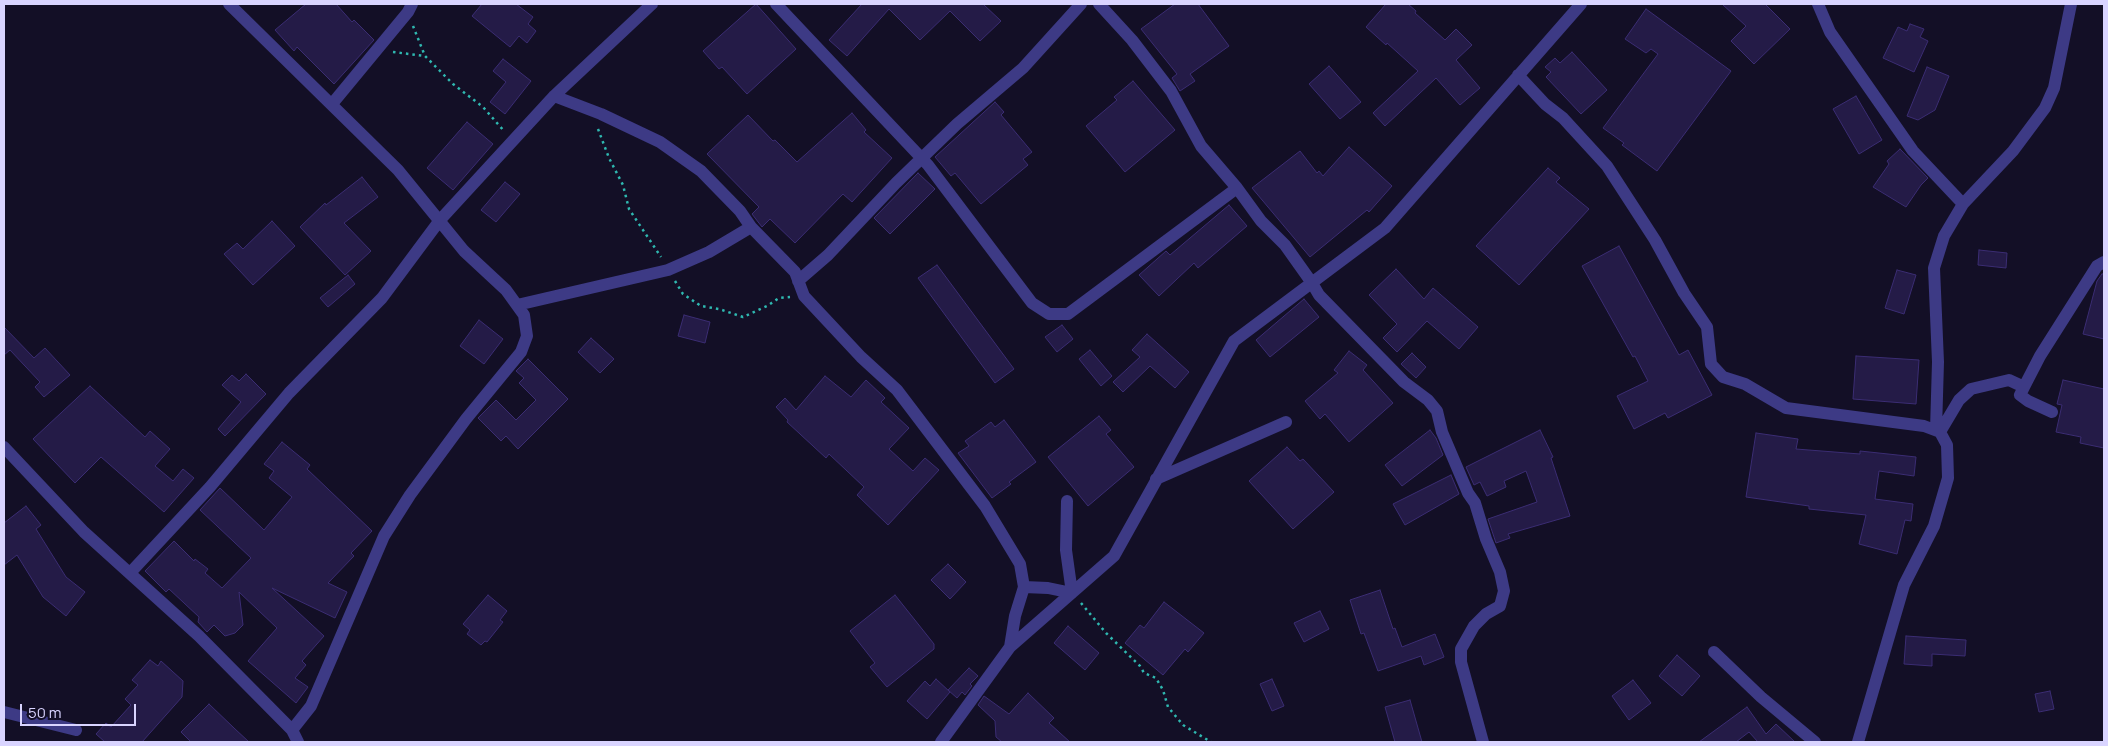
<!DOCTYPE html>
<html>
<head>
<meta charset="utf-8">
<style>
  body { margin:0 }
  #map { position:relative; width:2108px; height:746px; overflow:hidden; background:#130f26; font-family:Manrope,sans-serif }
  canvas { display:block }
  .frame { position:absolute; inset:0; border:5px solid #d9d4ff; pointer-events:none }
  .scale { position:absolute; left:20px; top:704px; width:116px; height:22px; box-sizing:border-box; border:2px solid #d9d4ff; border-top:0; padding-left:6px; font-size:15px; line-height:18px; white-space:nowrap; color:#d9d4ff; -webkit-text-stroke:4px #130f26; paint-order:stroke }
</style>
</head>
<body>
<div id="map">
<canvas width="2108" height="746"></canvas>
<div class="frame"></div>
<div class="scale">50 m</div>
</div>
<script>
const c = document.querySelector('canvas').getContext('2d');
c.lineJoin = 'round';
function paint(path, color) { c.fillStyle = color; c.fill(path, 'evenodd'); }
const toPath = rows => new Path2D(rows.map(r => 'M' + r).join(''));
function strokePath(path, color, width, dash) { c.strokeStyle = color; c.lineWidth = width; c.lineCap = dash ? 'butt' : 'round'; c.setLineDash(dash || []); c.stroke(path); }
const building = toPath([
  [306,4,336,4,352,22,354,20,374,40,334,84,297,47,294,51,275,30,306,4],
  [482,4,516,4,533,17,528,24,536,31,527,43,519,36,510,47,472,16,482,4],
  [756,4,796,49,747,94,722,67,719,69,703,51,756,4],
  [862,4,983,4,1001,21,980,41,950,11,920,40,889,9,847,56,829,40,862,4],
  [1175,4,1198,4,1229,46,1190,74,1195,81,1180,91,1172,78,1177,74,1141,29,1175,4],
  [1386,4,1408,4,1416,11,1415,13,1445,40,1456,29,1472,45,1456,60,1480,88,1460,105,1436,78,1385,126,1373,113,1418,71,1387,43,1386,45,1366,27,1386,4],
  [1722,4,1765,4,1790,29,1754,64,1731,41,1746,26,1722,4],
  [1646,9,1731,71,1657,171,1622,145,1624,143,1603,128,1658,54,1651,49,1646,53,1625,39,1646,9],
  [1910,24,1924,29,1920,37,1928,41,1914,72,1883,58,1898,27,1907,31,1910,24],
  [1572,52,1607,90,1581,114,1546,77,1551,72,1545,67,1555,58,1560,63,1572,52],
  [503,59,531,81,505,114,490,102,506,82,493,71,503,59],
  [1329,66,1361,102,1340,119,1309,84,1329,66],
  [1927,67,1949,76,1935,110,1918,120,1907,116,1927,67],
  [1133,81,1175,130,1125,172,1086,126,1117,100,1114,97,1133,81],
  [1856,96,1882,140,1859,154,1833,109,1856,96],
  [995,102,1004,112,1001,115,1032,152,1023,159,1028,165,981,204,955,173,951,176,935,157,995,102],
  [852,113,866,130,864,132,892,158,852,202,843,194,795,243,770,219,762,227,752,214,759,207,707,154,748,115,773,141,775,140,797,162,852,113],
  [467,122,493,144,453,190,427,168,467,122],
  [1349,147,1392,186,1369,212,1367,210,1310,257,1252,188,1300,151,1317,173,1319,171,1323,176,1349,147],
  [1900,149,1928,178,1921,185,1906,207,1873,187,1889,164,1887,161,1900,149],
  [1548,168,1560,178,1556,182,1589,209,1519,285,1476,246,1548,168],
  [918,173,935,189,890,234,874,218,918,173],
  [362,177,378,197,344,223,371,251,345,275,300,227,325,203,326,205,362,177],
  [505,182,520,194,496,222,481,210,505,182],
  [1229,205,1247,226,1198,268,1194,263,1159,296,1139,275,1166,251,1170,255,1229,205],
  [272,221,295,246,253,285,224,254,237,243,243,249,272,221],
  [1619,246,1679,355,1688,350,1712,395,1668,418,1665,413,1634,429,1617,396,1648,381,1635,356,1633,357,1582,266,1619,246],
  [1979,250,2007,253,2006,268,1978,265,1979,250],
  [937,265,1014,369,995,383,918,278,937,265],
  [1396,269,1424,299,1433,288,1478,327,1459,349,1427,321,1397,352,1383,338,1397,324,1369,295,1396,269],
  [1897,270,1916,275,1904,314,1885,308,1897,270],
  [2102,274,2104,274,2104,339,2083,334,2097,281,2102,274],
  [348,275,355,284,328,307,320,298,348,275],
  [1304,299,1319,317,1270,357,1256,340,1304,299],
  [684,315,710,322,705,343,678,336,684,315],
  [479,320,503,339,484,364,460,346,479,320],
  [1062,325,1073,339,1057,352,1045,337,1062,325],
  [4,327,34,358,45,348,70,375,44,397,35,387,40,382,10,350,4,355,4,327],
  [1147,334,1189,372,1175,388,1150,366,1123,392,1113,382,1140,357,1132,350,1147,334],
  [591,338,614,359,600,373,578,352,591,338],
  [1090,350,1112,376,1101,386,1079,359,1090,350],
  [1349,351,1367,365,1363,370,1393,403,1349,442,1325,414,1320,419,1305,401,1338,373,1334,370,1349,351],
  [1412,353,1426,367,1416,378,1401,364,1412,353],
  [1856,356,1919,360,1916,404,1853,399,1856,356],
  [528,359,568,399,518,449,506,436,501,441,478,418,496,400,516,420,536,400,519,383,524,378,516,371,528,359],
  [246,374,266,394,225,436,218,429,241,402,222,385,232,375,239,381,246,374],
  [825,376,851,397,866,380,885,398,881,402,909,428,889,449,913,471,925,458,939,470,888,525,857,495,864,487,829,454,826,458,787,422,788,420,776,407,785,398,796,410,825,376],
  [2063,380,2104,389,2104,448,2080,443,2081,437,2056,432,2062,405,2057,404,2063,380],
  [90,386,145,437,150,431,170,449,155,466,173,481,183,469,194,478,164,512,101,457,75,483,33,439,90,386],
  [1099,416,1111,430,1106,434,1134,467,1088,506,1048,457,1099,416],
  [1004,420,1036,462,1009,482,1011,484,992,498,958,453,969,446,965,441,991,422,995,427,1004,420],
  [1430,430,1436,438,1443,455,1402,486,1385,465,1430,430],
  [1540,430,1553,457,1551,458,1570,516,1508,534,1510,538,1496,543,1488,519,1537,502,1526,471,1504,481,1506,487,1487,496,1480,482,1474,485,1466,467,1540,430],
  [1756,433,1798,439,1796,449,1860,454,1860,451,1916,457,1914,476,1879,471,1875,499,1913,504,1911,521,1905,520,1897,554,1859,544,1866,515,1809,509,1809,506,1746,497,1756,433],
  [282,442,310,465,307,469,372,531,351,553,354,556,328,583,347,592,335,618,272,588,324,636,302,661,306,665,295,678,308,687,296,703,248,661,277,628,239,592,243,625,235,633,225,636,214,625,207,632,198,622,199,617,169,589,166,592,145,571,174,541,194,561,195,559,208,569,205,573,222,588,251,558,200,510,220,488,264,530,292,497,269,478,274,471,264,464,282,442],
  [1287,447,1300,461,1303,459,1334,492,1293,529,1249,481,1287,447],
  [1451,475,1459,494,1405,525,1393,504,1451,475],
  [26,506,41,525,36,529,66,577,85,592,66,616,43,597,17,555,4,565,4,523,26,506],
  [948,564,966,582,950,599,931,580,948,564],
  [1380,590,1393,629,1395,628,1402,647,1435,634,1444,657,1424,665,1421,656,1378,671,1364,633,1361,634,1350,600,1380,590],
  [488,595,507,611,500,620,503,622,487,642,485,641,481,645,467,634,470,630,463,624,488,595],
  [895,595,934,644,934,649,887,687,870,667,875,663,850,631,895,595],
  [1164,602,1204,633,1188,652,1185,649,1163,675,1125,643,1140,625,1144,628,1164,602],
  [1320,611,1329,629,1304,642,1294,623,1320,611],
  [1068,626,1099,653,1085,670,1054,643,1068,626],
  [1906,636,1966,640,1965,656,1932,654,1932,666,1904,664,1906,636],
  [1677,655,1700,676,1682,696,1659,676,1677,655],
  [150,660,158,666,161,661,183,681,182,697,142,742,105,742,96,734,106,723,111,727,131,705,125,699,138,685,132,680,150,660],
  [969,668,978,676,970,684,972,686,965,695,962,692,957,698,948,690,969,668],
  [936,679,950,692,927,719,907,701,925,681,930,686,936,679],
  [1272,679,1284,706,1272,711,1260,684,1272,679],
  [1633,680,1651,703,1629,720,1612,696,1633,680],
  [2050,691,2054,709,2039,712,2035,694,2050,691],
  [1028,693,1054,718,1049,723,1070,742,1002,742,996,737,995,721,978,705,984,696,1009,714,1028,693],
  [1410,700,1422,742,1395,742,1385,707,1410,700],
  [209,704,234,728,249,742,191,742,181,732,209,704],
  [1747,707,1766,734,1776,724,1795,742,1758,742,1749,732,1736,742,1699,742,1747,707]
]);
paint(building, '#241b47');
strokePath(building, '#3b2d73', 1);
strokePath(toPath([
  [413,26,425,56,453,84,483,107,504,131],
  [393,52,425,56],
  [598,129,609,158,623,185,629,209,661,257],
  [675,281,683,294,701,306,719,309,743,317,767,306,779,298,790,297],
  [1081,603,1106,633,1140,666,1144,673,1156,678,1163,690,1168,707,1183,725,1211,742]
]), '#2fb8b0', 2.5, [2.5, 4]);
strokePath(toPath([
  [229,4,398,170,464,251,506,290,524,315,527,336,521,352,466,419,410,495,384,536,311,706,292,730],
  [776,4,928,165,1032,303,1049,314,1068,314,1237,188],
  [1099,4,1132,40,1171,91,1201,146,1237,188,1261,221,1285,245,1312,283,1319,295,1404,382,1428,400,1437,411,1442,432,1468,493,1475,503,1486,539,1500,572,1504,591,1500,606,1486,614,1474,626,1461,649,1461,662,1483,742],
  [1818,4,1830,32,1913,151,1963,204],
  [1518,75,1545,104,1563,118,1607,166,1655,240,1684,293,1707,327,1711,364,1723,377,1745,384,1786,408,1924,426,1940,432,1947,445,1948,478,1934,526,1904,585,1858,742],
  [554,96,601,114,660,142,701,171,740,211,751,227,795,272,804,296,861,357,897,390,985,506,1020,564,1024,587],
  [332,104,408,12,412,4],
  [798,281,828,255,896,183,957,124,1023,68,1081,4],
  [517,305,668,270,709,252,751,227],
  [2024,387,2020,395,2028,401,2052,412],
  [1936,430,1938,362,1934,268,1944,236,1963,204,2013,151,2045,108,2054,88,2071,4],
  [1940,432,1959,400,1971,389,2009,380,2024,387,2040,356,2097,266,2104,262],
  [4,447,84,532,199,636,292,730,298,742],
  [1156,479,1286,422],
  [1067,501,1066,550,1072,593],
  [130,573,210,487,289,393,382,298,440,220,554,96,652,4],
  [1010,647,1015,616,1024,587,1048,588,1072,593],
  [1714,652,1761,697,1815,742],
  [4,712,76,730],
  [941,742,1010,647,1114,556,1234,341,1385,228,1581,4]
]), '#3d3a85', 12);
</script>
</body>
</html>
